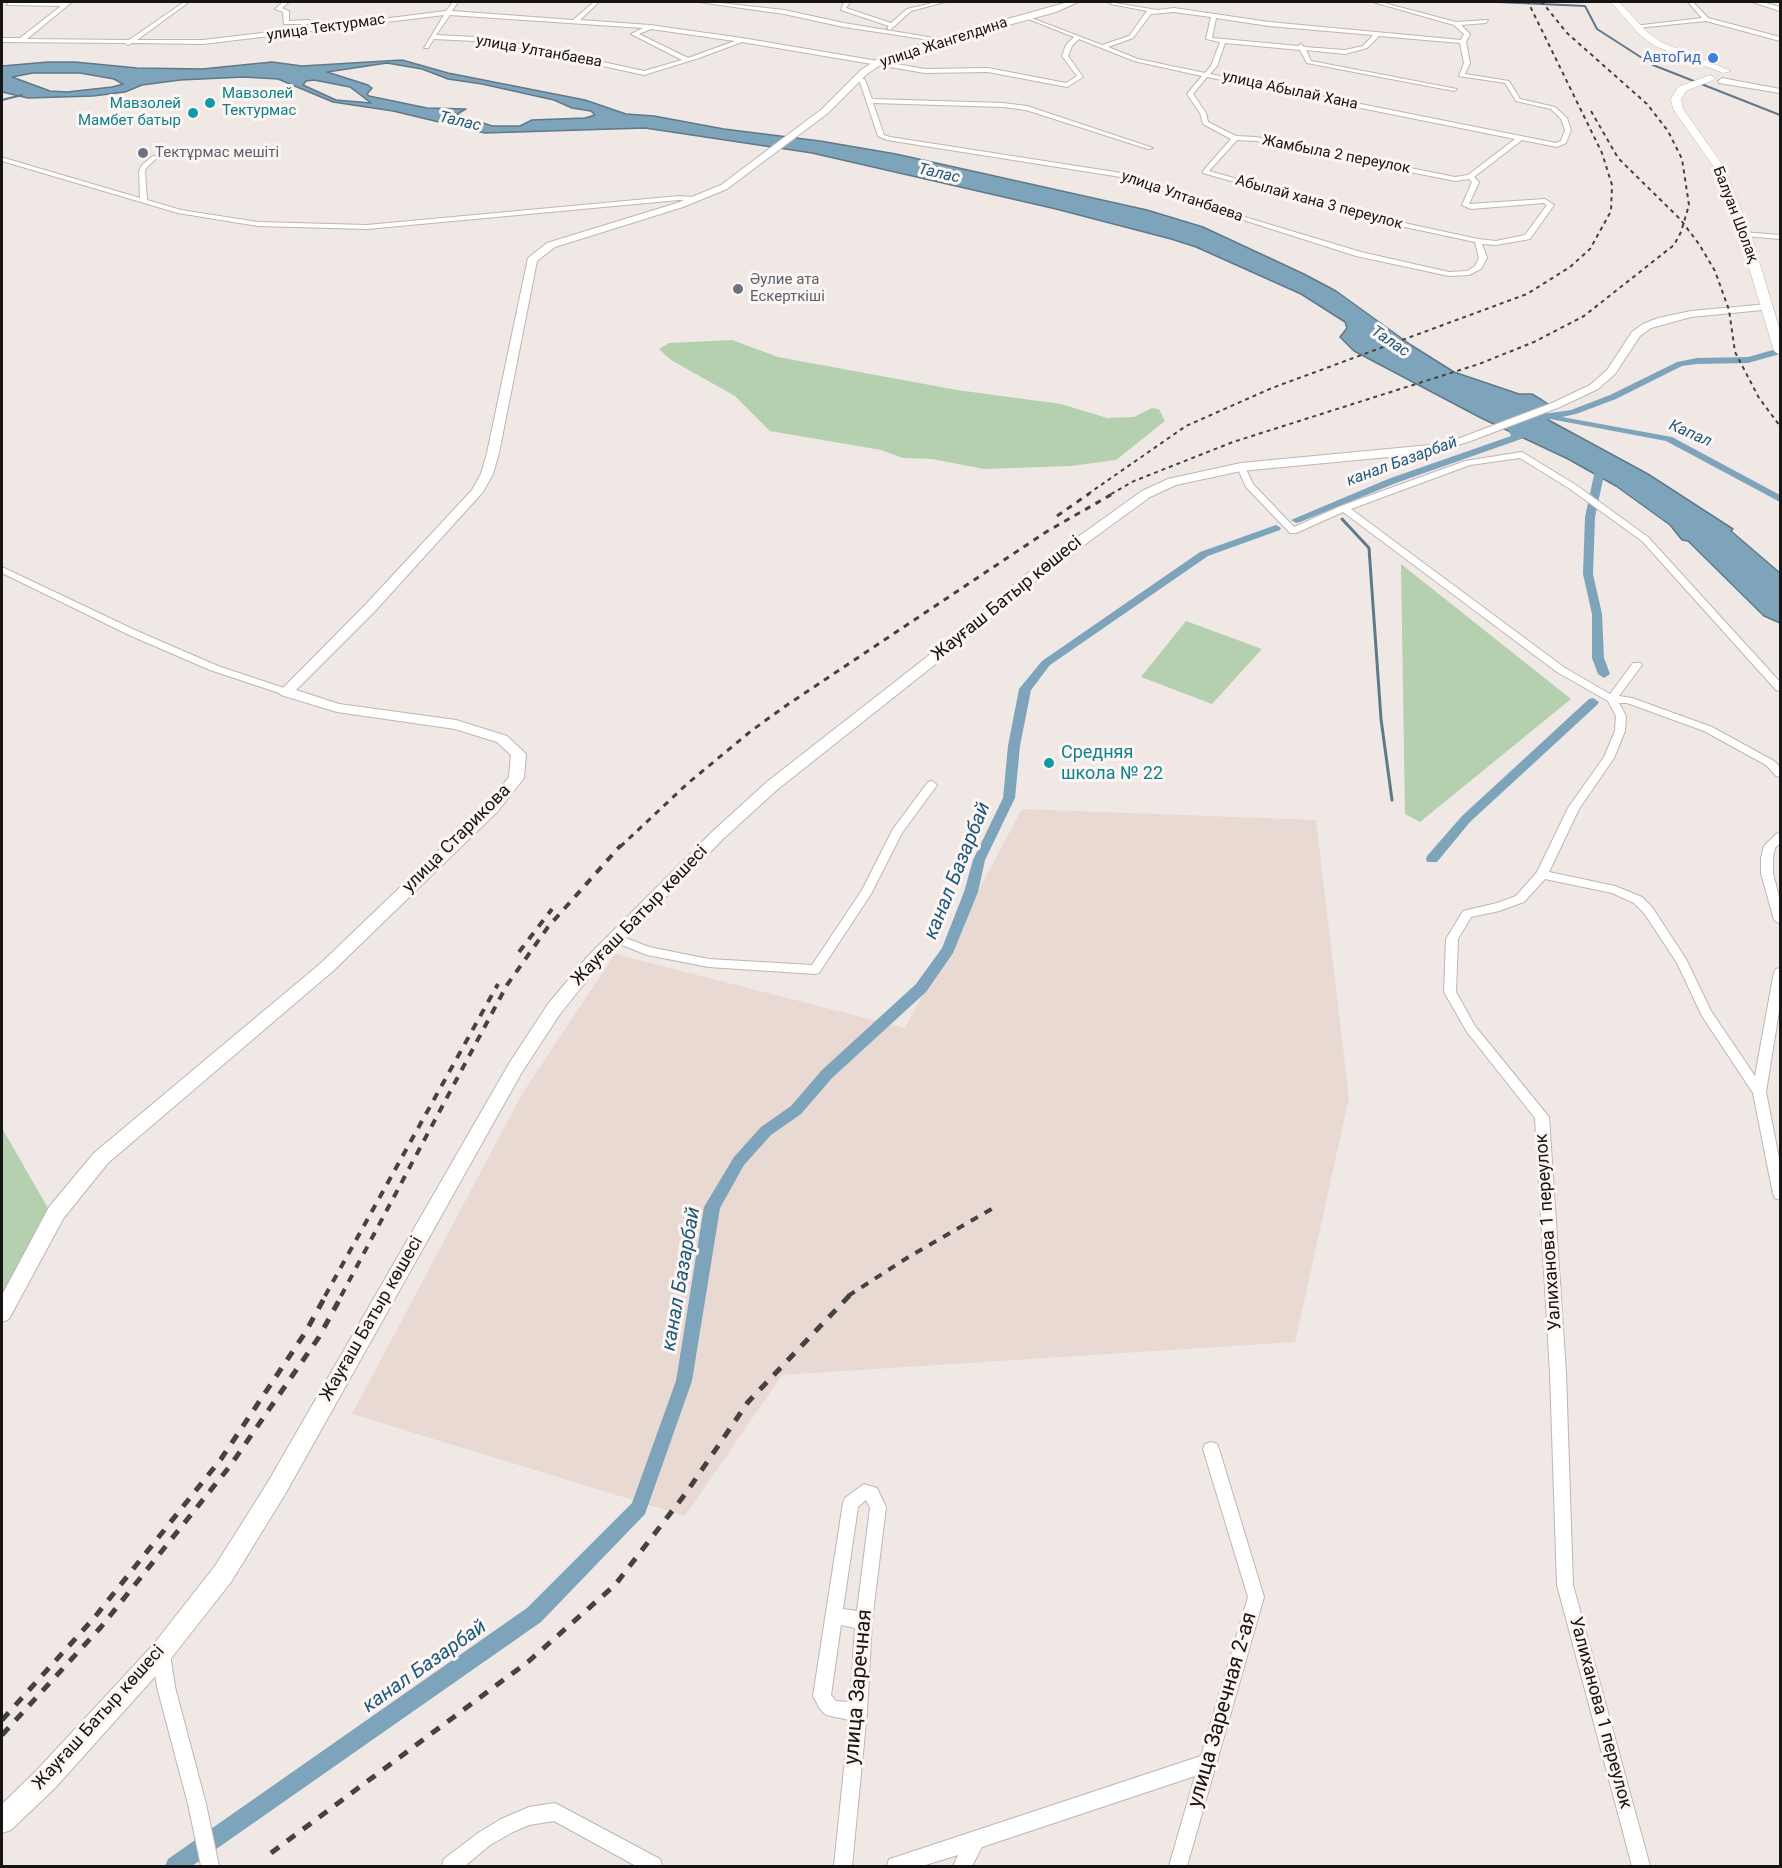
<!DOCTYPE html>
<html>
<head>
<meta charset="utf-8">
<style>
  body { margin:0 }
  #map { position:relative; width:1782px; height:1868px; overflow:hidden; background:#f0e8e5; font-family:Roboto,sans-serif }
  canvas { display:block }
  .frame { position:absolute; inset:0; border:3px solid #171513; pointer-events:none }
</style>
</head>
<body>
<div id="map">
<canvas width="1782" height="1868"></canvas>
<div class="frame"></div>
</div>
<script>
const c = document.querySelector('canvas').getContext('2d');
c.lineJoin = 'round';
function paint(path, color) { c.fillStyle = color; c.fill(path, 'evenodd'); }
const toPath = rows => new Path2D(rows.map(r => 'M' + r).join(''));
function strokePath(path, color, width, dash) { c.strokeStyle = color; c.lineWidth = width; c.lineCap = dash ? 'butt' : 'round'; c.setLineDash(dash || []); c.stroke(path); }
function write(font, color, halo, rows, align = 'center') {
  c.font = font + ' Roboto,sans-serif'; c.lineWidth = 6; c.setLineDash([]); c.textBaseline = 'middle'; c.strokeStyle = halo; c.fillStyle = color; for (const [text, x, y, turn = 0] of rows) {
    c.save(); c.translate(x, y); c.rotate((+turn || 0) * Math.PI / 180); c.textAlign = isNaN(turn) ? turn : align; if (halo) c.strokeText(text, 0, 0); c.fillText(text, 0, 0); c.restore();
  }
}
paint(toPath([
  [1022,809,1316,820,1349,1098,1295,1342,782,1375,685,1516,352,1414,522,1094,615,954,905,1028]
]), '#e9d9d3');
paint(toPath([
  [732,340,778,357,957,390,1061,404,1107,418,1134,417,1152,408,1159,409,1165,421,1116,460,1071,466,984,469,932,459,903,458,881,450,770,431,735,396,671,360,659,349,669,343],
  [1401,564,1571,699,1420,822,1405,814],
  [1186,621,1262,649,1212,704,1141,677],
  [2,1128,49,1210,2,1296]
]), '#b4d0af');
const water = toPath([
  [402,60,448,73,585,100,626,114,654,116,724,129,820,141,896,154,1147,210,1203,227,1304,274,1336,291,1411,345,1454,372,1519,394,1532,394,1542,400,1551,406,1543,417,1648,474,1733,529,1731,531,1780,573,1780,623,1764,616,1688,541,1682,540,1670,525,1616,486,1568,459,1481,418,1354,351,1340,337,1347,328,1345,322,1301,294,1196,247,1171,239,1056,209,812,153,645,128,485,133,393,111,333,102,278,79,243,77,180,80,142,85,125,92,93,96,28,98,2,92,2,66,48,62,75,62,137,68,202,69,272,62,302,66,402,60],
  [387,63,422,69,448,79,482,84,554,100,572,108,591,111,595,115,585,118,532,120,520,126,492,126,457,114,466,109,427,108,369,96,367,94,372,88,368,85,327,72,387,63],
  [33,73,80,73,114,79,123,84,112,87,67,92,50,91,12,77,33,73],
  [314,80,350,87,371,103,336,100,303,85,306,81,314,80]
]);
paint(water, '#7ea4bc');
strokePath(water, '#5f7989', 1.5);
strokePath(toPath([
  [1498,2,1585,6,1597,29,1653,65,1780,115],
  [2,100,22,95]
]), '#5f7989', 2);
strokePath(toPath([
  [1342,519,1369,548,1381,719,1392,800]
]), '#5f7989', 3);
paint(toPath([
  [1780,348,1780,354,1748,363,1697,364,1682,366,1616,399,1576,414,1562,417,1672,437,1780,495,1780,502,1666,441,1550,419,1543,420,1521,413,1526,410,1543,414,1571,410,1610,395,1677,362,1697,358,1748,357,1780,348],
  [1507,414,1512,417,1519,429,1518,432,1524,434,1524,438,1396,483,1300,522,1296,523,1291,520,1388,479,1511,436,1502,417,1507,414],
  [1599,460,1604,463,1604,475,1595,517,1593,574,1602,614,1604,658,1610,674,1604,678,1598,674,1592,658,1592,614,1583,574,1585,517,1594,475,1594,463,1599,460],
  [1276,525,1281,528,1280,530,1208,556,1050,665,1031,690,1020,746,1015,798,985,860,978,892,953,953,926,992,832,1078,801,1114,771,1135,744,1165,720,1208,692,1381,645,1514,541,1622,192,1866,165,1866,168,1859,527,1608,632,1503,676,1381,704,1207,734,1157,761,1127,791,1106,822,1070,916,984,942,948,964,892,973,860,1003,798,1008,746,1019,689,1042,661,1200,552,1276,525],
  [1593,698,1599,702,1597,705,1470,822,1437,862,1427,862,1426,859,1427,856,1462,816,1589,699,1593,698]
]), '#7ea4bc');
const street = toPath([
  [9,2,72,2,27,39,129,40,184,2,189,2,137,40,203,40,313,27,308,24,284,24,283,12,275,9,283,2,289,2,282,8,289,11,289,21,308,20,314,22,318,27,446,11,453,2,458,2,452,11,573,20,594,2,599,2,580,20,650,25,742,38,925,69,988,68,1066,83,1077,76,1062,56,1066,45,1074,37,1026,18,1026,16,1102,45,1129,36,1147,11,1111,4,1109,2,1157,10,1174,8,1269,22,1461,40,1464,34,1454,25,1373,2,1380,2,1456,22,1488,20,1486,23,1461,25,1470,34,1466,42,1470,63,1465,74,1509,81,1520,99,1555,107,1567,118,1571,130,1566,143,1557,147,1522,140,1474,177,1479,182,1469,204,1545,199,1554,205,1530,239,1496,245,1482,244,1487,258,1481,269,1469,275,1449,276,1356,256,1234,217,1127,178,887,140,878,136,860,82,855,78,858,76,865,80,872,99,1003,103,1027,106,1153,148,1148,149,1026,110,1003,107,873,103,884,135,890,137,1128,174,1238,215,1361,252,1449,272,1467,271,1475,266,1479,258,1475,242,1377,221,1319,203,1280,195,1203,173,1203,171,1231,139,1203,124,1200,113,1187,94,1202,76,1134,61,1079,39,1072,46,1068,56,1083,77,1067,87,988,72,925,73,742,42,699,58,644,75,516,47,475,41,434,39,428,48,424,48,444,15,203,44,132,43,128,45,125,43,2,42,2,38,20,38,61,6,7,5,9,2],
  [1174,12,1211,17,1206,39,1220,42,1211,66,1205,73,1138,59,1108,47,1133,38,1151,14,1174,12],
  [450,15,643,28,631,34,682,60,644,71,516,43,475,37,436,35,450,15],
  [1216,18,1269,26,1373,35,1363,46,1345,50,1304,47,1301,44,1298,46,1223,39,1212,38,1216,18],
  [651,29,735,41,688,58,639,34,651,29],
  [1379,36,1460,43,1464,63,1459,76,1505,83,1516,101,1551,109,1561,119,1565,130,1561,141,1556,143,1210,74,1217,66,1225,43,1300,50,1307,63,1454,91,1457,89,1311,61,1306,50,1345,54,1367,48,1379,36],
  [1207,77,1515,139,1468,175,1455,177,1256,137,1236,136,1208,122,1206,113,1193,94,1207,77],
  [1237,140,1256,141,1455,181,1469,179,1472,182,1462,205,1471,209,1544,203,1547,205,1525,235,1496,241,1478,239,1381,218,1322,200,1283,192,1209,171,1237,140],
  [699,2,711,2,784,10,844,23,946,40,943,42,844,27,784,14,699,2],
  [844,2,850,2,846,8,891,23,907,9,937,2,945,2,911,11,890,30,887,28,889,26,841,10,844,2],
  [1688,2,1693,2,1708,18,1780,37,1780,41,1706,21,1637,28,1634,26,1702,18,1688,2],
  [153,156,158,157,147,167,145,171,147,200,181,210,258,222,367,225,679,196,695,197,698,199,695,201,679,200,367,229,258,226,178,213,2,161,2,157,4,158,140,198,139,171,142,165,153,156],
  [1742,232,1780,235,1780,239,1745,236,1741,234,1742,232],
  [1522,452,1576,485,1648,537,1780,682,1780,691,1776,690,1642,541,1570,489,1520,458,1470,465,1351,509,1565,668,1610,694,1633,663,1641,663,1642,665,1619,696,1632,698,1712,727,1774,761,1780,767,1780,777,1776,776,1766,765,1704,731,1627,703,1619,703,1626,716,1625,731,1614,758,1579,809,1549,872,1615,886,1642,897,1652,907,1686,959,1711,1011,1755,1076,1774,972,1776,969,1780,968,1780,1005,1766,1092,1780,1163,1780,1200,1775,1198,1773,1194,1753,1093,1702,1016,1677,963,1644,913,1634,903,1612,893,1545,879,1524,902,1499,911,1471,917,1458,939,1456,992,1475,1026,1549,1117,1566,1373,1573,1585,1650,1866,1632,1866,1557,1585,1550,1373,1535,1118,1467,1032,1444,992,1446,939,1463,911,1497,903,1516,896,1537,872,1568,808,1604,757,1615,731,1616,716,1608,701,1557,672,1343,512,1296,533,1290,533,1246,487,1237,467,1244,465,1253,484,1294,527,1341,506,1465,461,1522,452],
  [2,567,137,631,218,666,290,690,291,692,286,695,282,694,210,670,129,635,2,573,2,567],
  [932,781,937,785,902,833,871,894,819,973,815,974,709,967,647,955,612,941,610,938,616,934,649,947,709,959,812,965,862,890,893,829,928,782,932,781],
  [1780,833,1780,843,1775,848,1773,858,1773,873,1780,901,1780,924,1774,920,1761,873,1761,858,1764,846,1776,834,1780,833],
  [1211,1442,1217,1444,1219,1449,1264,1597,1187,1866,1169,1866,1195,1776,982,1847,972,1866,953,1866,958,1855,922,1866,887,1866,889,1859,896,1857,1201,1756,1248,1597,1203,1449,1205,1444,1211,1442],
  [864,1484,877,1488,886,1507,872,1621,867,1712,852,1866,834,1866,849,1720,826,1715,820,1709,813,1696,843,1503,845,1498,864,1484],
  [866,1500,870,1508,857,1611,843,1609,858,1507,866,1500],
  [841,1625,855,1628,850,1702,836,1701,831,1695,841,1625],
  [161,1645,167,1648,170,1654,175,1687,206,1804,219,1866,201,1866,188,1804,157,1687,152,1654,155,1648,161,1645],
  [555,1803,660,1859,662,1866,636,1866,554,1821,529,1825,513,1832,490,1845,465,1866,442,1866,444,1859,478,1833,501,1819,529,1807,555,1803]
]);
const secondary = toPath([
  [1068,2,1078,2,1056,12,946,42,882,64,867,74,828,113,727,189,683,207,555,247,537,261,499,453,493,474,483,492,376,610,296,690,339,704,456,720,507,736,526,754,524,778,498,811,333,971,108,1163,63,1219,9,1319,2,1322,2,1295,49,1207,94,1153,321,963,488,803,509,777,511,755,497,742,455,729,337,712,281,695,279,692,366,604,472,490,481,474,487,453,528,258,547,243,677,203,721,185,822,109,861,70,876,60,940,38,1068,2],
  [1752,2,1762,2,1780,7,1780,11,1752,2],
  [1722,78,1780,89,1780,93,1719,83,1718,81,1722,78],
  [1768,304,1773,307,1772,309,1691,317,1651,328,1640,336,1615,374,1598,389,1560,407,1468,442,1430,453,1241,471,1176,485,1150,497,1039,578,947,655,778,789,723,839,600,964,560,1014,522,1072,284,1496,231,1582,169,1661,55,1788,11,1830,2,1833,2,1804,37,1770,153,1645,215,1566,268,1482,510,1062,548,1004,588,956,713,831,768,781,937,649,1029,572,1142,491,1168,479,1241,463,1430,445,1460,438,1552,403,1590,385,1607,370,1632,332,1643,324,1658,318,1691,311,1768,304]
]);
const primary = toPath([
  [1611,2,1619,2,1647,32,1661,42,1731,71,1723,73,1655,46,1641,36,1611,2],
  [1710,75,1715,78,1713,80,1686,91,1681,99,1683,109,1724,167,1751,234,1780,331,1780,355,1774,351,1739,234,1714,167,1673,109,1671,99,1678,87,1710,75]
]);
strokePath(street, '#beb6b3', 2);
strokePath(secondary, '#beb6b3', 2);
strokePath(primary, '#beb6b3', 1);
paint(street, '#fff');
paint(secondary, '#fff');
paint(primary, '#fff');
strokePath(toPath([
  [1591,111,1618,158,1680,219,1699,244,1715,271,1729,310,1735,352,1759,398,1780,426],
  [1088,494,1186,426,1272,388,1527,294,1570,267,1590,249,1611,211,1612,185,1602,153,1528,2],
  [1111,494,1134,481,1233,442,1479,364,1534,342,1584,316,1674,245,1681,232,1689,205,1682,159,1668,131,1647,104,1567,33,1542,2]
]), '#454240', 2, [4, 4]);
strokePath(toPath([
  [1057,516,1090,493],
  [620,847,687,784,751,731,787,705,1046,532,1114,493]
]), '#454240', 3, [6, 6]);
strokePath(toPath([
  [519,952,552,909],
  [325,1296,498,984],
  [341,1296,507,985,548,927,621,845],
  [848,1296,910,1256,995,1207]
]), '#454240', 4, [8, 8]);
strokePath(toPath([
  [2,1720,94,1618,221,1459,305,1333,326,1295],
  [2,1735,101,1627,230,1466,319,1337,342,1295],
  [271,1853,529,1661,615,1585,686,1493,748,1402,850,1295]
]), '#454240', 5, [10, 10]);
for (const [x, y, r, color] of [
  [1713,58,6,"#3f7fe0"],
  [210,103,6,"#0f9aa8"],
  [193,113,6,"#0f9aa8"],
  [143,153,6,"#6b7280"],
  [738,289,6,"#6b7280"],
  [1049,763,6,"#0f9aa8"]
]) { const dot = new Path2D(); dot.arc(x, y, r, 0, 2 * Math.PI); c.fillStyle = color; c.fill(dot); strokePath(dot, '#fdf5f2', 2); }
write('15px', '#171513', '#fdf5f2', [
  ["улица Тектурмас",326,28,-8],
  ["улица Жангелдина",944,43,-18],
  ["улица Ултанбаева",539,52,10],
  ["улица Абылай Хана",1290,91,12],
  ["Жамбыла 2 переулок",1336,155,11],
  ["улица Ултанбаева",1182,197,19],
  ["Абылай хана 3 переулок",1319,203,15],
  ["Балуан Шолақ",1735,215,69]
]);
write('15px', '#366cbe', '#fdf5f2', [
  ["АвтоГид",1701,58]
], 'right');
write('15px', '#0d838f', '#fdf5f2', [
  ["Мавзолей",222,94],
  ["Тектурмас",222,111],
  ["Мавзолей",181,104,"right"],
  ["Мамбет батыр",181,121,"right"]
], 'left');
write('15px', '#5b616d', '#fdf5f2', [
  ["Тектұрмас мешіті",155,153],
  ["Әулие ата",750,280],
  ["Ескерткіші",750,297]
], 'left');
write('italic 16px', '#1b5a7d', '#fdf5f2', [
  ["Талас",460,122,13],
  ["Талас",939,174,13],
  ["Талас",1390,342,34],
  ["Капал",1690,434,24],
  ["канал Базарбай",1402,462,-20]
]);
write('18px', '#171513', '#fdf5f2', [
  ["Жауғаш Батыр көшесі",1007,599,-39],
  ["улица Старикова",457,839,-45],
  ["Жауғаш Батыр көшесі",640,916,-46],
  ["Уалиханова 1 переулок",1549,1232,-94],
  ["Жауғаш Батыр көшесі",372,1319,-60],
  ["Уалиханова 1 переулок",1600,1713,75],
  ["Жауғаш Батыр көшесі",99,1718,-48]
]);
write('18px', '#0d838f', '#fdf5f2', [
  ["Средняя",1061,753],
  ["школа № 22",1061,774]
], 'left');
write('italic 20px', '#1b5a7d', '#fdf5f2', [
  ["канал Базарбай",958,871,-68],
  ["канал Базарбай",682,1279,-80],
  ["канал Базарбай",425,1667,-35]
]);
write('21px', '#171513', '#fdf5f2', [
  ["улица Заречная",859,1687,-85],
  ["улица Заречная 2-ая",1223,1710,-74]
]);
</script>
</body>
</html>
